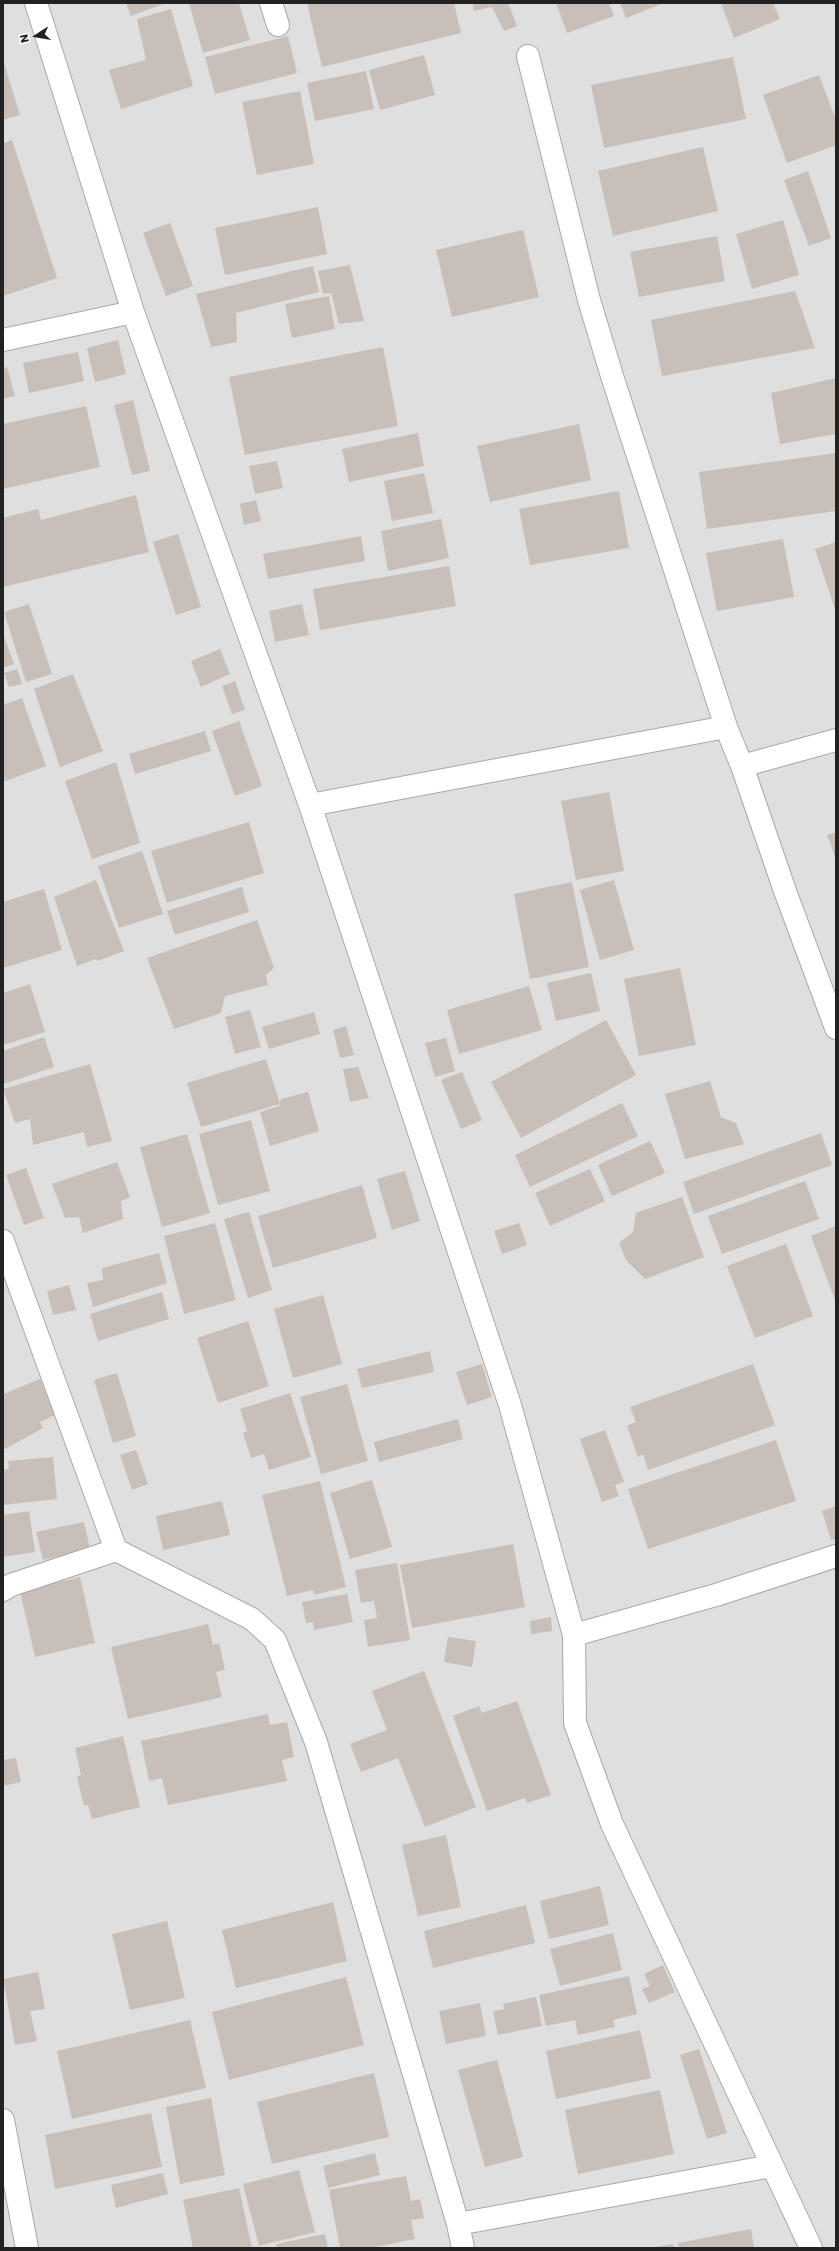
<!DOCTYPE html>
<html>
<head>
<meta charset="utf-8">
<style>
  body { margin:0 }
  #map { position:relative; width:839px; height:2251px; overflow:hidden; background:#f2efe9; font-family:Poppins,sans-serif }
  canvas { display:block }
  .frame { position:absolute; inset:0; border:4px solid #222; pointer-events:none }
  .north { position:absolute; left:16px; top:16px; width:40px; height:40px; -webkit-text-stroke:3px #fff; paint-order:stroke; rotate:258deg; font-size:11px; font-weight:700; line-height:16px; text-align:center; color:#222 }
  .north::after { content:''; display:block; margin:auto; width:14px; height:18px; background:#222; clip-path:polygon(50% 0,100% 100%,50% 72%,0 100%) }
</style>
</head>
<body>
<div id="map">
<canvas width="839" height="2251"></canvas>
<div class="frame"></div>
<div class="north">N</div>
</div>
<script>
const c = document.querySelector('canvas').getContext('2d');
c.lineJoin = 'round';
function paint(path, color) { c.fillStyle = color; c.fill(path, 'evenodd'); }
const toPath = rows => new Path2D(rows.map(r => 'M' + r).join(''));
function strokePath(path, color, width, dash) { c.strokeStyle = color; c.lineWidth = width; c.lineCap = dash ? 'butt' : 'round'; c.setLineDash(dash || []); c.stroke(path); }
paint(toPath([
  [3,3,836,3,836,2248,3,2248]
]), '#e0dfdf');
paint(toPath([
  [126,3,166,3,131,16],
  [189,3,239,3,250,40,203,53],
  [307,3,454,3,461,33,322,67],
  [472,3,508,3,517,26,504,31,492,7,474,11],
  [556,3,609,3,614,16,567,33],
  [620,3,664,3,626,18],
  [721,3,773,3,780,19,734,38],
  [171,9,193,86,121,109,109,70,146,60,137,19],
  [288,36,297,73,215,94,205,57],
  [424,55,435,95,380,110,369,70],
  [733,57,746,119,604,148,591,85],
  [3,60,20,115,3,120],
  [366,71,374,109,315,121,307,83],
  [819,75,836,120,836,145,787,163,763,95],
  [300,91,314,164,257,175,242,102],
  [12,140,57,278,3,296,3,143],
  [703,147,718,211,613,236,598,171],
  [808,171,831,238,809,246,784,180],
  [318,207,327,254,225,275,215,228],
  [783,220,799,275,752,289,736,234],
  [170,223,193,286,166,296,143,233],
  [523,230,539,297,452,317,436,250],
  [717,236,725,281,639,297,630,252],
  [350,265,364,321,339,324,331,293,323,294,318,271],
  [313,266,319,292,236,313,237,342,211,347,196,294],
  [795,291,815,348,662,376,651,320],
  [329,296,335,329,292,338,285,304],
  [118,340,126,374,95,382,87,348],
  [383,347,398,426,245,455,229,377],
  [78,352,84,381,29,393,23,363],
  [7,367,15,396,3,399,3,368],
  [836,378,836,434,780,444,771,393],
  [133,400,150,471,132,475,114,405],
  [86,406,100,467,3,489,3,424],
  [579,424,591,480,490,502,477,446],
  [418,433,424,466,349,482,342,449],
  [836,453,836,511,707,529,699,472],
  [277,461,283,488,255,494,249,466],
  [424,473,433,513,392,521,384,481],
  [619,491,629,548,530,565,519,509],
  [136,495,149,552,3,587,3,518,38,509,41,520],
  [256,500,261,521,244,525,240,504],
  [441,519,449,558,388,571,381,531],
  [178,534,201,607,176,615,153,542],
  [361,536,365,561,268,579,263,554],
  [783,539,794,597,717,611,706,553],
  [836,542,836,612,815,549],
  [449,566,456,606,320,630,313,589],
  [29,604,52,674,26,682,4,612],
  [302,604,309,635,275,642,269,611],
  [3,633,14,664,3,668],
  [220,649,230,674,201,687,191,661],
  [17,669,22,684,9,687,4,673],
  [73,674,103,751,60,767,34,689],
  [235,681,245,710,232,714,222,686],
  [22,698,46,766,3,782,3,705],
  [239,721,262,786,235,796,212,731],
  [205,731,211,751,135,774,129,754],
  [116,762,140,843,92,859,65,781],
  [609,792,624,871,576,880,561,801],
  [249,822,264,873,167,903,151,851],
  [836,832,836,859,827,835],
  [142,851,163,914,119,928,98,866],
  [96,880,124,951,98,961,96,959,77,966,54,897],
  [614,880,634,950,600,960,580,890],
  [572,882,589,967,530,979,514,894],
  [242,887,249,912,175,935,167,911],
  [44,889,62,950,3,968,3,902],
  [257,920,274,968,266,975,268,985,225,996,221,1013,174,1029,147,958],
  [680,968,696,1045,639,1056,624,979],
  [591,973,600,1011,556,1021,547,983],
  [30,984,45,1032,3,1045,3,993],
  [529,986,542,1030,459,1054,447,1010],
  [250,1010,261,1047,235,1054,225,1017],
  [314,1012,320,1034,269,1049,262,1027],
  [606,1020,636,1075,521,1138,491,1082],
  [346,1026,354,1055,340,1058,333,1030],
  [44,1037,54,1067,4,1084,3,1051],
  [446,1038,455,1071,435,1077,425,1043],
  [266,1059,280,1104,201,1127,187,1083],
  [90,1064,112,1141,87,1147,84,1132,33,1145,30,1119,15,1123,3,1089],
  [358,1067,369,1098,350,1102,343,1069],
  [462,1072,482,1120,461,1129,441,1080],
  [710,1081,721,1117,736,1123,744,1144,685,1159,665,1094],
  [308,1092,319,1131,270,1146,260,1112,279,1106,281,1099],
  [622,1103,638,1136,530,1187,515,1155],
  [251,1120,270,1191,218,1205,199,1134],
  [821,1133,832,1165,694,1214,683,1182],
  [187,1134,210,1213,162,1227,140,1147],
  [650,1141,665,1173,612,1196,598,1165],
  [117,1162,130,1197,121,1201,123,1219,83,1233,79,1217,65,1218,52,1184],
  [26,1168,44,1218,24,1225,6,1175],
  [590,1169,605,1201,550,1226,535,1193],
  [405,1171,420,1221,392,1230,377,1179],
  [805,1181,819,1219,722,1254,708,1216],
  [362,1185,377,1238,273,1268,258,1216],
  [682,1197,704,1257,645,1279,626,1260,619,1243,633,1232,636,1213],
  [249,1212,272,1290,248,1298,224,1219],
  [215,1223,236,1300,184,1314,164,1236],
  [519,1223,527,1245,502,1254,494,1231],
  [836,1226,836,1303,811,1236],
  [786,1244,813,1316,755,1338,727,1266],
  [159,1253,167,1283,93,1307,87,1283,103,1280,102,1268],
  [69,1285,76,1310,53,1315,47,1291],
  [162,1292,169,1319,98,1341,90,1314],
  [323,1295,342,1364,293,1378,274,1309],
  [248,1321,269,1386,218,1403,197,1338],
  [430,1351,434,1372,362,1388,357,1369],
  [482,1364,492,1397,467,1405,456,1372],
  [753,1364,775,1425,648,1470,643,1454,638,1457,627,1426,636,1422,630,1407],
  [117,1373,136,1436,113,1443,94,1380],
  [40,1379,55,1415,40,1422,43,1428,3,1450,3,1394],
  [347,1384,368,1461,321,1474,300,1397],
  [290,1393,311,1457,269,1470,264,1454,251,1458,243,1433,247,1431,240,1409],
  [458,1419,463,1439,379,1462,374,1442],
  [605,1430,624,1482,615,1485,619,1496,602,1502,580,1439],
  [776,1440,796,1501,648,1549,628,1489],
  [136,1450,148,1484,132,1490,120,1455],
  [53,1457,57,1499,3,1505,3,1470,9,1469,8,1461],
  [372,1480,392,1547,350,1559,330,1493],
  [320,1481,346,1587,314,1595,313,1590,287,1596,262,1495],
  [222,1501,230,1535,163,1550,156,1516],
  [836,1506,836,1539,831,1540,822,1511],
  [29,1511,35,1552,3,1557,3,1515],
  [84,1522,90,1549,43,1560,36,1532],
  [513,1544,525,1607,412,1628,400,1565],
  [397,1563,410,1640,368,1647,364,1620,377,1618,374,1601,361,1603,355,1570],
  [80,1577,95,1643,35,1657,20,1591],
  [347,1594,353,1622,314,1630,313,1622,306,1623,302,1602],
  [551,1617,552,1631,531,1634,530,1621],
  [208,1624,213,1645,219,1643,225,1670,216,1672,222,1697,128,1719,111,1647],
  [448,1637,476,1641,472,1667,444,1662],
  [424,1671,476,1807,425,1827,398,1758,361,1772,350,1744,387,1730,372,1691],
  [517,1701,551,1795,527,1803,525,1798,487,1811,453,1716,479,1706,482,1713],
  [268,1714,270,1725,287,1722,294,1757,282,1760,287,1781,168,1805,162,1778,149,1781,141,1741],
  [123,1736,140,1807,92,1819,88,1805,84,1806,77,1777,81,1775,75,1748],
  [16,1758,21,1782,3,1786,3,1760],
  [446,1835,461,1907,418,1916,402,1845],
  [600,1886,609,1925,549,1939,540,1901],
  [333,1902,347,1961,236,1988,222,1930],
  [526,1905,535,1943,433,1968,424,1931],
  [167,1921,185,1998,130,2010,112,1934],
  [613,1933,622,1970,560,1986,550,1949],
  [663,1965,675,1992,649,2003,642,1989,650,1986,644,1974],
  [38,1972,45,2009,30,2011,37,2041,15,2045,3,1979],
  [629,1976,637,2014,613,2020,615,2027,578,2035,575,2020,546,2026,539,1995],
  [346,1977,364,2045,229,2080,212,2012],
  [536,1997,542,2026,498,2035,493,2011,504,2009,503,2004],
  [480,2003,486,2036,446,2044,439,2011],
  [190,2020,206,2088,72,2119,57,2051],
  [640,2030,651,2078,556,2099,546,2051],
  [699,2049,727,2133,707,2139,680,2055],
  [497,2060,523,2157,485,2167,458,2070],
  [374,2073,389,2137,272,2164,257,2102],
  [660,2090,674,2154,578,2174,565,2110],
  [211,2098,225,2175,180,2184,166,2107],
  [151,2113,162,2167,55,2189,45,2135],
  [375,2153,380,2175,328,2188,323,2166],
  [299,2170,315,2232,259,2246,243,2184],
  [163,2173,168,2194,116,2208,111,2185],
  [406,2176,411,2201,420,2199,424,2218,411,2220,415,2239,370,2248,340,2248,329,2190],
  [239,2188,252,2248,193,2248,183,2200],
  [751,2229,754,2248,679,2248,678,2243],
  [325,2234,328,2248,277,2248,276,2244],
  [673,2244,674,2248,655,2248,655,2247]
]), '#c7bfb8');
const minor = toPath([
  [36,3,133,312,310,805,510,1405,574,1635,575,1723,612,1824,811,2248],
  [271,3,278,25],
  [528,56,589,300,612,376,726,727,742,766,785,891,836,1028],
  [3,340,133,312],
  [742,766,836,740],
  [310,805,726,727],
  [3,1241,116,1550,252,1619,275,1640,316,1742,458,2224,463,2248],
  [3,1590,11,1585,116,1550],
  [574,1635,716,1595,836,1556],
  [3,2120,27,2248],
  [458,2224,771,2166]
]);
strokePath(minor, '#a9a9a9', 24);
strokePath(minor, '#fff', 22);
</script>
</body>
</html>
